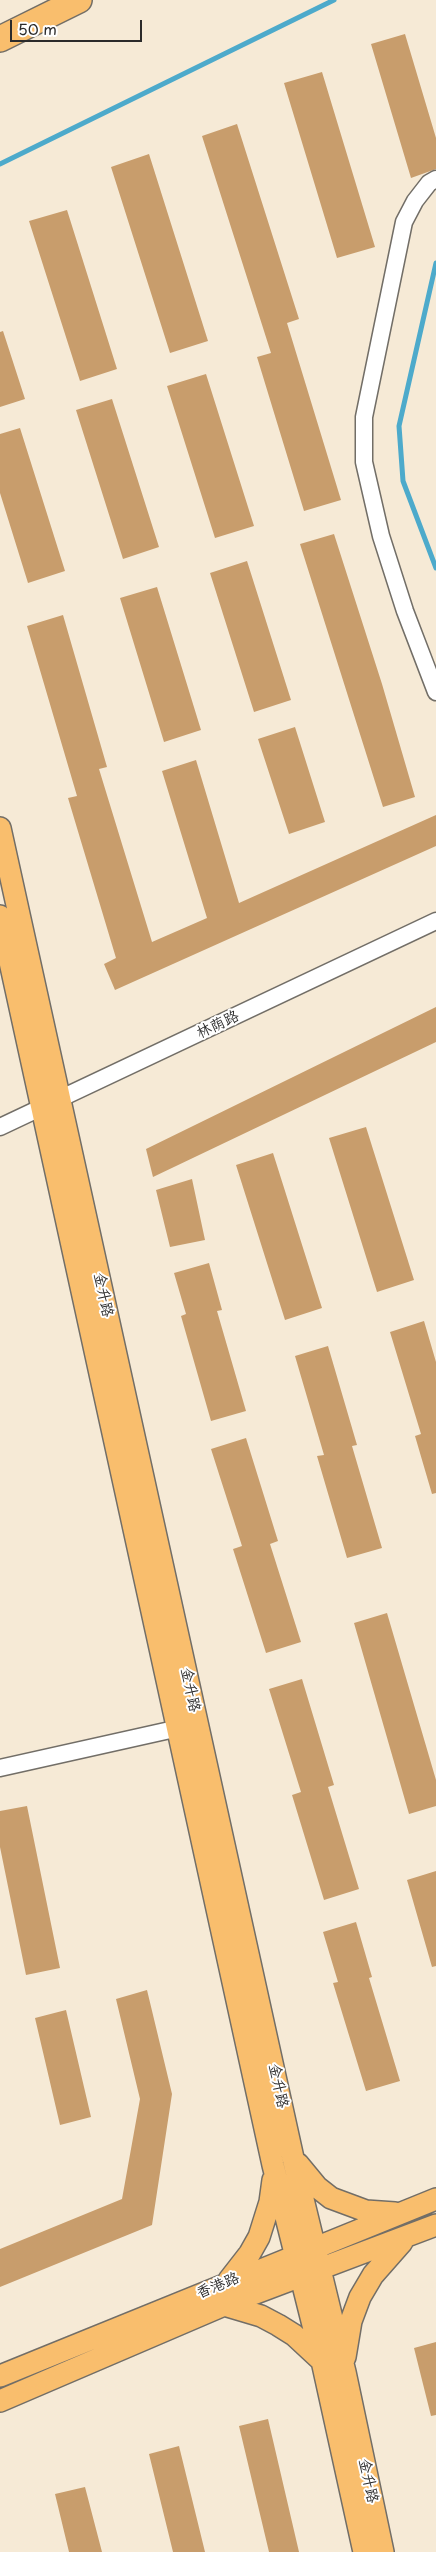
<!DOCTYPE html>
<html>
<head>
<meta charset="utf-8">
<style>
  body { margin:0 }
  #map { position:relative; width:436px; height:2552px; overflow:hidden; background:#f6ead6; font-family:"Playpen Sans",sans-serif }
  canvas { display:block }
  .scale { position:absolute; left:10px; top:20px; width:132px; height:22px; box-sizing:border-box; border:2px solid #2b2b2b; border-top:0; padding-left:6px; font-size:15px; line-height:18px; white-space:nowrap; color:#2b2b2b; -webkit-text-stroke:4px #fff; paint-order:stroke }
</style>
</head>
<body>
<div id="map">
<canvas width="436" height="2552"></canvas>
<div class="scale">50 m</div>
</div>
<script>
const c = document.querySelector('canvas').getContext('2d');
c.lineJoin = 'round';
const toPath = rows => new Path2D(rows.map(r => 'M' + r).join(''));
function strokePath(path, color, width, dash) { c.strokeStyle = color; c.lineWidth = width; c.lineCap = dash ? 'butt' : 'round'; c.setLineDash(dash || []); c.stroke(path); }
function paint(path, color) { c.fillStyle = color; c.fill(path, 'evenodd'); }
function write(font, color, halo, rows, align = 'center') {
  c.font = font + ' "Playpen Sans","LXGW WenKai TC",sans-serif'; c.lineWidth = 4; c.setLineDash([]); c.textBaseline = 'middle'; c.strokeStyle = halo; c.fillStyle = color; for (const [text, x, y, turn = 0] of rows) {
    c.save(); c.translate(x, y); c.rotate((+turn || 0) * Math.PI / 180); c.textAlign = isNaN(turn) ? turn : align; if (halo) c.strokeText(text, 0, 0); c.fillText(text, 0, 0); c.restore();
  }
}
strokePath(toPath([
  [0,164,334,0],
  [436,263,399,426,403,481,436,568]
]), '#4daacb', 5);
paint(toPath([
  [405,34,436,138,436,169,411,178,371,44],
  [322,72,375,247,337,258,284,83],
  [237,124,299,319,287,323,341,500,304,511,257,357,271,353,202,136],
  [149,154,208,341,170,353,111,167],
  [67,210,117,369,80,381,29,221],
  [3,331,25,399,0,407,0,332],
  [206,374,254,526,215,538,167,386],
  [112,399,159,547,123,559,76,410],
  [20,428,65,571,28,583,0,493,0,434],
  [334,534,382,684,415,797,383,807,300,544],
  [247,561,291,700,254,712,210,573],
  [157,587,201,730,164,742,120,598],
  [63,615,107,767,99,769,152,942,207,918,162,771,196,760,239,903,436,815,436,846,115,990,104,964,116,958,68,798,77,796,27,626],
  [295,727,325,822,289,834,258,739],
  [436,1007,436,1042,153,1177,146,1149],
  [366,1127,414,1280,377,1292,329,1138],
  [273,1153,322,1308,285,1320,236,1165],
  [192,1179,205,1240,170,1247,156,1190],
  [209,1263,222,1310,217,1311,246,1411,211,1421,181,1316,186,1314,174,1273],
  [424,1321,436,1362,436,1493,432,1494,415,1436,421,1434,390,1332],
  [328,1346,357,1445,352,1446,382,1548,347,1558,317,1456,324,1455,295,1356],
  [246,1438,278,1541,270,1544,301,1642,266,1653,233,1549,242,1546,211,1449],
  [387,1613,436,1780,436,1806,409,1814,354,1623],
  [302,1679,334,1785,328,1787,359,1889,324,1900,292,1795,301,1792,269,1689],
  [27,1806,60,1968,26,1975,0,1847,0,1811],
  [436,1871,436,1966,432,1967,407,1880],
  [356,1922,372,1977,369,1978,400,2081,366,2091,333,1983,338,1982,323,1932],
  [147,1990,172,2094,152,2225,0,2287,0,2249,122,2199,140,2099,116,1999],
  [66,2010,91,2117,60,2125,35,2018],
  [436,2342,436,2415,431,2416,414,2348],
  [268,2419,299,2552,269,2552,239,2426],
  [179,2446,205,2552,173,2552,149,2454],
  [85,2487,102,2552,69,2552,55,2494]
]), '#c89d6c');
const minor = toPath([
  [436,179,429,183,415,201,404,222,364,417,364,462,381,536,405,611,436,692],
  [0,1127,436,921],
  [0,1768,188,1726]
]);
const major = toPath([
  [0,828,293,2158,345,2372,383,2552],
  [0,916,273,2165,322,2361,364,2552],
  [298,2164,317,2187,331,2198,366,2211,395,2213],
  [229,2280,250,2253,259,2237,270,2202,273,2180],
  [224,2305,261,2316,278,2325,294,2335,322,2361],
  [345,2357,351,2321,360,2297,373,2275,402,2242],
  [0,2376,436,2199],
  [0,2401,224,2305,436,2225]
]);
const highway = toPath([
  [0,39,79,0]
]);
strokePath(minor, '#726e67', 19);
strokePath(major, '#726e67', 24);
strokePath(highway, '#726e67', 28);
strokePath(minor, '#fff', 16);
strokePath(major, '#f9be6d', 21);
strokePath(highway, '#f9be6d', 25);
write('15px', '#2b2b2b', '#fff', [
  ["林荫路",218,1025,-25],
  ["金升路",103,1295,78],
  ["金升路",190,1690,78],
  ["金升路",278,2086,78],
  ["香港路",218,2286,-22],
  ["金升路",368,2481,78]
]);
</script>
</body>
</html>
